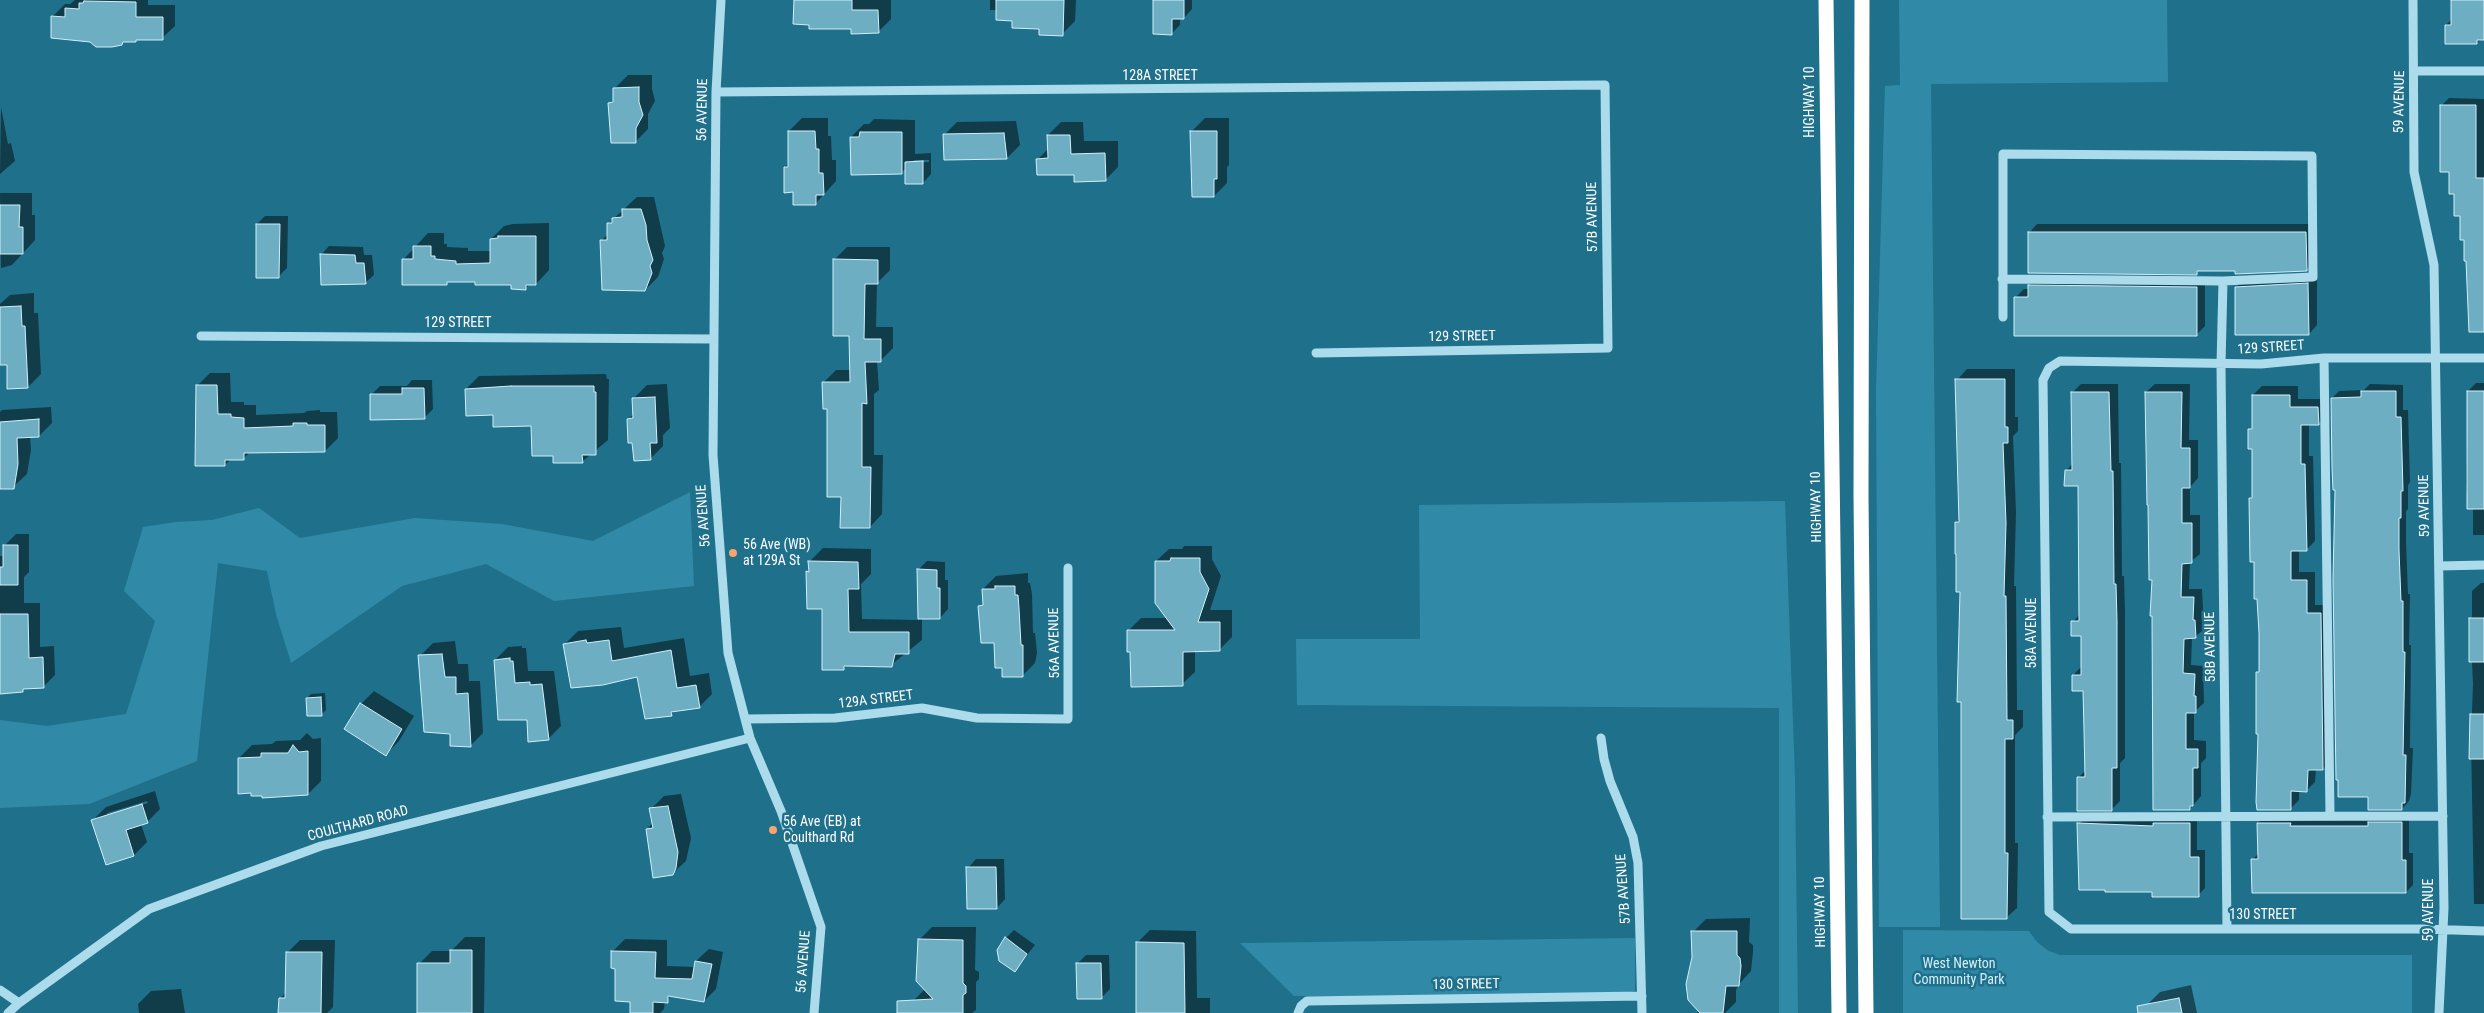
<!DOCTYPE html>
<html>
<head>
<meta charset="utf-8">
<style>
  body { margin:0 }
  canvas { display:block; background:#1f708b }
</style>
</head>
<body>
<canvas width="2484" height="1013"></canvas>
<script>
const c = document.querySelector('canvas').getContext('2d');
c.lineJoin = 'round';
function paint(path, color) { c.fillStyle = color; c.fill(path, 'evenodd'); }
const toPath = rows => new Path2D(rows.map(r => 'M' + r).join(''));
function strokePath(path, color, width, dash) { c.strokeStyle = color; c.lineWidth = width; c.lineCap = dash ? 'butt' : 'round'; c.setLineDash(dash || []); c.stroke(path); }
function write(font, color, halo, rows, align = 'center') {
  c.font = font + ' "Roboto Condensed",sans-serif'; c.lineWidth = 5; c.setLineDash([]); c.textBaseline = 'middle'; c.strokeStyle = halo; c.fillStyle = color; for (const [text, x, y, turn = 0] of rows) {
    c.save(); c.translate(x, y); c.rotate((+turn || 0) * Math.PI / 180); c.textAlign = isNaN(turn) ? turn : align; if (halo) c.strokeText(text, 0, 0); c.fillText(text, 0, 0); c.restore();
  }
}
paint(toPath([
  [1899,0,2167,0,2168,82,1931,84,1940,927,1879,927,1876,392,1885,86,1900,85],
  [690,492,694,586,554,601,486,564,402,586,291,663,276,614,267,571,218,563,197,761,89,804,0,808,0,720,47,726,126,714,155,621,124,591,143,527,176,522,212,520,259,508,300,538,415,518,502,524,593,541],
  [1785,501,1795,779,1798,1013,1779,1013,1779,708,1297,705,1296,639,1420,639,1419,505],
  [1903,930,2029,931,2037,942,2049,951,2060,955,2412,955,2412,1013,1903,1013],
  [1635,938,1635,991,1613,997,1294,996,1240,943]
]), '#308aa7');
paint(toPath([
  [75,0,148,0,148,5,175,5,175,26,162,38,125,41,122,44,52,17,65,4,70,4],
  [795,0,891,0,891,19,878,32,810,23],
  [990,0,1076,0,1075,21,1062,34,1014,19,998,10,990,10],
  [1154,0,1192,0,1192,9,1184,18,1180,18,1180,25,1171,34],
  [2452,0,2484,0,2484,39,2476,43,2446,25,2452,19],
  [628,75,652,75,652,89,655,101,648,114,648,129,635,142,610,103,615,98,615,88],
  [2449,98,2484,99,2484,331,2462,215,2450,171,2441,106],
  [1,107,8,144,11,143,15,161,0,174],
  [802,118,828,118,828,136,831,136,832,160,836,160,836,181,816,203,794,191,785,167,789,163,789,131],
  [1205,118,1229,118,1229,165,1227,167,1227,183,1214,196,1192,131],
  [874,119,915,120,915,154,931,153,931,174,923,183,906,168,902,172,851,137,864,124,869,124],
  [914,160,929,160,929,162,911,163],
  [1016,121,1020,145,1007,158,944,135,957,122],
  [1061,122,1083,122,1084,141,1118,141,1118,167,1105,180,1075,173,1038,159,1049,148,1048,135],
  [0,193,32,193,32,215,35,215,35,240,12,265,1,268],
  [637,197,654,197,665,246,662,253,664,259,658,277,645,290,602,240,608,234,608,224],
  [265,216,288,216,287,268,278,277,257,224],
  [549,223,549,270,536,284,530,284,526,288,513,284,477,280,449,281,446,283,403,260,428,233,444,233,444,244,447,244,447,247,468,248,468,251,491,251,491,239,504,226,513,224],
  [2037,224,2314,224,2315,261,2306,270,2200,269,2196,273,2029,233],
  [329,246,363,247,364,255,372,255,374,275,365,283,321,255],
  [847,247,890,247,890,270,877,283,876,327,893,327,893,348,880,361,877,361,879,390,874,394,874,455,883,455,882,514,870,527,842,495,823,383,836,370,851,370,851,335,835,259],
  [2317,275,2317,325,2309,334,2236,287,2245,279],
  [2038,277,2205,279,2205,326,2196,335,2015,298,2024,289,2029,289,2029,286],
  [34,293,34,313,38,313,41,374,28,387,8,364,0,364,0,304,10,295],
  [1967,369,2015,369,2015,417,2018,417,2018,431,2013,436,2016,512,2014,586,2016,586,2017,710,2023,710,2023,727,2015,735,2015,843,2018,843,2017,908,2006,918,1961,591,1956,522,1960,519,1957,380],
  [210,373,230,373,231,402,244,402,244,405,256,405,256,415,304,413,307,411,320,410,320,412,337,412,338,438,325,451,250,452,243,459,231,459,225,465,197,386],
  [606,374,607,379,609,379,608,440,583,461,554,455,532,425,466,389,479,376],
  [412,380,432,380,433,409,424,418,371,395,380,386,407,386],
  [2476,383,2484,383,2484,535,2473,535,2473,507,2468,507,2466,483,2468,391],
  [667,384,670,428,663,435,663,446,650,459,633,442,628,419,634,414,634,398,647,385],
  [2081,384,2118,384,2119,463,2121,463,2122,576,2124,576,2125,612,2125,758,2120,763,2120,801,2112,809,2078,778,2086,770,2084,690,2073,675,2082,666,2082,635,2073,622,2080,614,2079,485,2066,471,2073,463,2072,393],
  [2155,384,2190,384,2189,440,2198,440,2198,478,2190,487,2190,515,2200,515,2200,554,2190,562,2189,589,2202,589,2204,629,2195,637,2192,637,2191,665,2203,666,2204,703,2194,712,2194,740,2206,741,2206,758,2201,763,2201,796,2190,809,2153,579,2146,392],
  [2370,384,2403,385,2403,410,2408,410,2410,482,2408,485,2408,509,2406,511,2406,541,2408,594,2410,594,2409,645,2411,645,2410,748,2413,748,2411,794,2409,801,2402,809,2337,489,2332,398,2339,391,2364,390],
  [2262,386,2298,386,2298,399,2326,399,2327,415,2318,424,2309,424,2309,456,2313,456,2315,541,2306,550,2299,550,2299,572,2315,572,2315,605,2329,605,2331,761,2323,769,2316,769,2315,782,2307,790,2299,790,2299,800,2290,809,2260,733,2257,673,2260,670,2260,633,2250,498,2253,495,2253,447,2250,430,2253,426,2253,395],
  [51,407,52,423,39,436,30,436,31,450,27,474,13,487,0,488,0,412,2,410],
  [16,534,29,534,29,572,24,577,24,603,40,603,40,647,54,646,55,675,43,687,26,687,22,691,0,692,0,556,5,556,5,545],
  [1184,546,1212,546,1212,559,1221,576,1210,610,1232,610,1232,637,1220,649,1195,650,1195,672,1182,684,1132,650,1128,631,1141,618,1168,618,1156,561,1169,549,1182,549],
  [823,548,871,549,871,574,861,584,862,619,919,620,918,570,927,561,945,562,945,580,948,580,948,609,940,618,922,618,922,640,891,665,847,665,843,669,824,608,807,572,810,569,810,561],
  [1028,573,1028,583,1030,583,1032,594,1033,633,1035,633,1037,653,1035,663,1022,676,1003,666,995,642,980,606,984,602,983,589,996,576],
  [2481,583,2484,583,2484,904,2474,904,2471,739,2473,684,2470,619,2472,617,2472,591],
  [621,627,624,648,684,638,690,676,709,673,712,694,699,707,675,710,671,714,638,676,565,644,578,631],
  [455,641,458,664,468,664,469,681,480,681,483,733,470,746,452,733,420,656,433,643],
  [522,646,522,648,526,648,528,671,554,671,561,726,548,739,528,719,495,660,508,647],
  [374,691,414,716,399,741,386,754,361,704],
  [325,693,326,710,322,714,307,698,311,694],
  [307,733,313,739,321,738,321,781,308,794,239,758,252,745,272,744,276,741,300,740],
  [155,791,160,809,147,822,141,824,147,842,134,855,93,820,106,807],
  [147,801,148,803,107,816,107,813],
  [681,794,691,838,686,861,672,874,647,829,653,823,651,809,664,796],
  [2197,816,2197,850,2205,850,2205,888,2198,895,2154,891,2079,824,2086,817],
  [2265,816,2409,816,2409,853,2413,853,2413,885,2406,892,2252,860,2259,853,2258,823],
  [976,859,1004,859,1005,899,997,908,968,868],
  [1750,918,1749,942,1753,945,1753,952,1751,971,1739,984,1736,990,1736,1002,1725,1013,1698,1013,1693,932,1706,919],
  [932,927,976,927,975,970,979,972,979,979,976,982,976,1010,972,1013,913,1013,913,1001,925,989,919,940],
  [1014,930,1035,945,1015,970,1006,938],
  [1150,930,1196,931,1197,998,1210,998,1210,1013,1137,1013,1137,943],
  [465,937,485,937,484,1013,418,1013,419,964,432,951,451,951],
  [625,939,667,940,667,966,695,967,696,961,709,949,723,952,716,989,704,1001,673,995,665,1001,664,1009,660,1013,631,1013,631,1001,617,968,613,951],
  [300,940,335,940,333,1007,327,1013,279,1013,280,999,286,992,287,953],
  [1086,955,1109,955,1110,989,1101,998,1077,964],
  [2191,985,2197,1013,2149,1013,2147,1005,2160,992],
  [181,989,185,1013,139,1013,138,1004,151,991]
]), '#0007');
const building = toPath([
  [794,0,852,0,852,10,878,10,879,33,851,34,851,29,809,29,809,25,793,24,794,0],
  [996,0,1064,0,1063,36,1039,35,1039,29,1012,28,1012,21,996,20,996,0],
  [1153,0,1184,0,1184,19,1172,19,1172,35,1153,34,1153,0],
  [2451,0,2484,0,2484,40,2477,40,2477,44,2445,44,2445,25,2451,25,2451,0],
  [84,1,136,2,136,17,163,17,163,40,136,40,136,42,123,42,122,45,112,47,96,47,90,42,51,38,51,16,65,17,65,8,79,9,79,3,83,3,84,1],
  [639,87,639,102,643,115,636,128,636,143,611,143,608,103,613,102,613,88,639,87],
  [2440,105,2476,105,2476,178,2484,178,2484,332,2469,332,2466,261,2464,261,2464,240,2460,240,2460,216,2454,216,2454,194,2449,194,2449,172,2440,172,2440,105],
  [788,131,815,131,816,149,819,149,819,173,823,173,824,195,816,195,816,205,793,205,793,192,784,193,784,167,788,167,788,131],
  [1190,131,1217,131,1217,179,1214,179,1214,197,1192,197,1190,131],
  [860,132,902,132,902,174,851,175,850,137,859,137,860,132],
  [1004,133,1007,159,944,160,943,134,1004,133],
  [1047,135,1070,135,1071,154,1105,153,1106,181,1074,182,1074,175,1037,175,1036,159,1048,158,1047,135],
  [923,161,923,184,905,184,905,162,923,161],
  [0,205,20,205,19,227,23,227,23,254,0,254,0,205],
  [622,209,641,209,646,225,647,240,653,260,650,266,652,273,645,291,602,290,600,240,607,240,607,223,612,223,612,218,622,217,622,209],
  [256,224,280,224,279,278,256,278,256,224],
  [2028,232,2306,232,2307,271,2235,274,2235,271,2197,271,2197,275,2028,273,2028,232],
  [498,236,536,236,536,285,526,285,526,290,511,289,511,285,475,285,475,282,447,282,447,285,402,285,402,259,413,259,413,246,431,246,431,256,435,256,435,259,456,261,456,264,490,263,490,239,498,238,498,236],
  [320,254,355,255,356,263,364,263,366,284,321,285,320,254],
  [833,259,878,260,878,284,865,284,864,339,881,339,881,362,865,362,867,404,862,403,862,467,871,467,870,528,840,528,841,497,827,497,827,409,823,409,822,382,850,382,849,336,833,336,833,259],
  [2308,283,2309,335,2235,335,2235,287,2308,283],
  [2028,285,2197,287,2197,336,2014,336,2014,297,2028,297,2028,285],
  [21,306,22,326,25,326,28,388,7,389,7,365,0,365,0,307,21,306],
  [1955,379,2005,379,2005,427,2008,427,2008,443,2003,443,2006,523,2004,596,2006,596,2007,720,2013,720,2013,739,2005,739,2005,853,2008,853,2007,919,1961,919,1961,702,1957,702,1960,592,1956,592,1956,554,1955,554,1955,522,1959,522,1955,379],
  [196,385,217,385,218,414,231,414,231,417,244,418,244,428,293,426,293,423,307,423,307,425,325,425,325,452,244,453,244,460,225,460,225,466,195,466,196,385],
  [511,386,594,386,594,392,596,392,596,455,582,455,583,463,553,463,553,456,532,456,531,426,493,427,493,415,466,416,465,389,511,386],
  [402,388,424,388,425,419,370,420,370,394,402,394,402,388],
  [2361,391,2396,391,2396,417,2401,417,2403,491,2401,491,2401,518,2399,518,2399,550,2401,601,2403,601,2403,652,2405,652,2403,755,2406,755,2405,803,2402,803,2402,810,2368,810,2368,797,2338,797,2338,780,2336,780,2333,579,2335,490,2333,490,2332,468,2331,398,2361,397,2361,391],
  [2467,391,2484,391,2484,509,2467,509,2467,391],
  [2071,392,2109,392,2111,471,2113,471,2114,584,2116,584,2117,621,2117,768,2112,768,2112,811,2077,811,2077,777,2085,777,2084,730,2083,691,2072,691,2072,675,2081,675,2081,636,2071,636,2071,621,2079,621,2078,486,2064,486,2065,470,2072,470,2071,392],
  [2145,392,2182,392,2181,448,2190,448,2190,488,2182,488,2182,523,2192,523,2192,563,2182,564,2181,597,2194,597,2193,620,2195,620,2196,638,2184,639,2183,673,2195,674,2194,696,2196,696,2196,713,2186,713,2186,749,2198,749,2198,768,2193,768,2193,806,2190,806,2190,810,2153,810,2152,616,2150,616,2152,580,2149,580,2148,505,2147,505,2145,392],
  [2252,395,2290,395,2290,407,2318,407,2319,425,2301,425,2301,464,2305,464,2307,551,2291,551,2291,580,2307,580,2307,613,2321,613,2323,770,2308,770,2307,792,2291,791,2291,810,2257,810,2256,802,2258,734,2256,734,2256,672,2259,672,2259,633,2257,599,2254,599,2254,562,2250,562,2249,498,2252,498,2252,449,2248,449,2248,429,2252,429,2252,395],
  [655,397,657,443,650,443,651,460,634,461,632,443,628,443,627,419,633,418,632,398,655,397],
  [39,419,39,437,17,438,18,464,14,489,0,489,0,422,39,419],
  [3,545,18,545,18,585,0,585,0,567,3,567,3,545],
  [1171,558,1200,558,1200,572,1209,589,1198,622,1220,622,1220,651,1183,652,1183,686,1131,687,1130,652,1127,652,1127,630,1175,630,1155,603,1155,561,1170,561,1171,558],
  [808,561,858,562,859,589,848,589,849,632,909,632,909,654,895,654,892,667,844,666,844,670,822,670,822,609,807,609,806,571,809,572,808,561],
  [917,569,937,570,937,588,940,588,940,619,918,619,917,569],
  [995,586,1015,586,1015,595,1018,595,1019,608,1021,645,1023,645,1023,677,1002,677,1002,668,995,668,994,643,981,643,978,606,983,605,982,589,995,589,995,586],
  [0,614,28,614,29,658,43,657,44,688,23,689,23,692,0,694,0,614],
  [2469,618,2484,618,2484,662,2469,662,2469,618],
  [586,640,587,643,609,640,612,661,671,650,677,688,696,685,700,708,671,712,672,716,645,719,637,677,603,685,571,688,563,644,586,640],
  [442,654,445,677,456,677,456,694,468,693,471,747,450,746,450,734,424,732,418,655,442,654],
  [510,658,510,661,513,661,515,683,530,682,530,685,542,684,549,740,528,742,527,720,498,720,494,660,510,658],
  [321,697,322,716,307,716,306,698,321,697],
  [360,703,402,729,386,756,344,729,360,703],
  [2470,714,2484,714,2484,759,2469,759,2470,714],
  [293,745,299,752,308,751,308,795,262,798,262,796,251,796,251,793,238,794,238,758,261,757,261,753,288,753,293,745],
  [142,804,148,823,126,830,134,856,106,865,91,820,142,804],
  [668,806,678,852,676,868,673,875,653,878,646,829,653,828,649,808,668,806],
  [2368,822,2402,822,2402,860,2406,860,2406,893,2252,893,2251,859,2258,859,2257,823,2291,823,2290,826,2368,826,2368,822],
  [2077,823,2153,826,2153,823,2190,823,2190,857,2199,857,2199,897,2152,897,2152,892,2105,892,2105,890,2079,890,2077,823],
  [966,867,996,867,997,909,967,909,966,867],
  [1691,931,1737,931,1737,955,1740,958,1741,966,1739,986,1726,986,1723,1013,1700,1013,1688,1000,1686,984,1692,957,1691,931],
  [1005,937,1027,954,1015,972,999,961,997,950,1005,937],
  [918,939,963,940,963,983,966,986,966,993,963,995,963,1013,897,1013,897,1001,933,999,916,981,918,939],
  [1136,942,1184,943,1185,1013,1136,1013,1136,942],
  [450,950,472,950,472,1013,417,1013,417,963,450,963,450,950],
  [611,951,656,952,655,978,692,979,695,961,712,964,704,1002,668,996,668,1003,653,1002,653,1013,630,1013,630,1002,615,1001,615,969,611,968,611,951],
  [286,952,322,952,321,1013,278,1013,279,998,285,998,286,952],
  [1076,963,1101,963,1102,999,1077,999,1076,963],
  [2179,998,2182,1013,2138,1013,2137,1006,2179,998]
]);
paint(building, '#6daec3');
strokePath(building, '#d1eff9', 1);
strokePath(toPath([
  [721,0,716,92,713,455,728,653,750,738,781,811,821,927,814,1013],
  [2413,0,2414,172,2434,265,2444,908,2439,1013],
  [2414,71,2484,71],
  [716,92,1605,85,1608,348,1316,353],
  [2002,279,2223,281],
  [2003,317,2003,154,2312,156,2313,277,2223,281,2221,365,2227,929],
  [201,336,714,339],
  [2324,358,2330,815],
  [2484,358,2324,358,2261,364,2060,361,2049,368,2043,380,2049,912,2071,929,2423,929,2484,931],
  [2439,566,2484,565],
  [746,719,835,718,922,708,977,718,1068,719,1068,568],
  [1601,738,1604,759,1610,781,1633,837,1638,863,1642,1013],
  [2047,817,2443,816],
  [0,990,19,1003],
  [8,1013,19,1003,149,909,321,846,750,738],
  [1298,1013,1301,1006,1307,1001,1642,996]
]), '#acdcec', 9);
strokePath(toPath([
  [1826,0,1839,1013],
  [1862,0,1861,495,1866,1013]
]), '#fff', 15);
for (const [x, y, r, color] of [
  [733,553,5,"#f9a56c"],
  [773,830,5,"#f9a56c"]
]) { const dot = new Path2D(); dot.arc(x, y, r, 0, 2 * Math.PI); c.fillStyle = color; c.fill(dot); strokePath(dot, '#1f708b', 2); }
write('14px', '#fff', '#1f708b', [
  ["128A STREET",1160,76],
  ["HIGHWAY 10",1810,102,-90],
  ["59 AVENUE",2400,102,-89],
  ["56 AVENUE",703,110,-89],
  ["57B AVENUE",1593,217,-91],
  ["129 STREET",458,323],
  ["129 STREET",1462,337,-1],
  ["129 STREET",2271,348,-4],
  ["59 AVENUE",2425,506,-91],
  ["HIGHWAY 10",1817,507,-91],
  ["56 AVENUE",704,516,-94],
  ["58A AVENUE",2032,633,-90],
  ["56A AVENUE",1055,643,-91],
  ["58B AVENUE",2211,647,-91],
  ["129A STREET",876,700,-7],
  ["COULTHARD ROAD",358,824,-15],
  ["57B AVENUE",1624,889,-94],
  ["59 AVENUE",2429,910,-90],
  ["HIGHWAY 10",1821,912,-91],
  ["130 STREET",2263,915],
  ["56 AVENUE",804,962,-86],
  ["130 STREET",1466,985,-1]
]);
write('14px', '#fff', '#1f708b', [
  ["56 Ave (WB)",743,545],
  ["at 129A St",743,561],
  ["56 Ave (EB) at",783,822],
  ["Coulthard Rd",783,838]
], 'left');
write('14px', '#d1eff9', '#1f708b', [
  ["West Newton",1959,964],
  ["Community Park",1959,980]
]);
</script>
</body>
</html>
